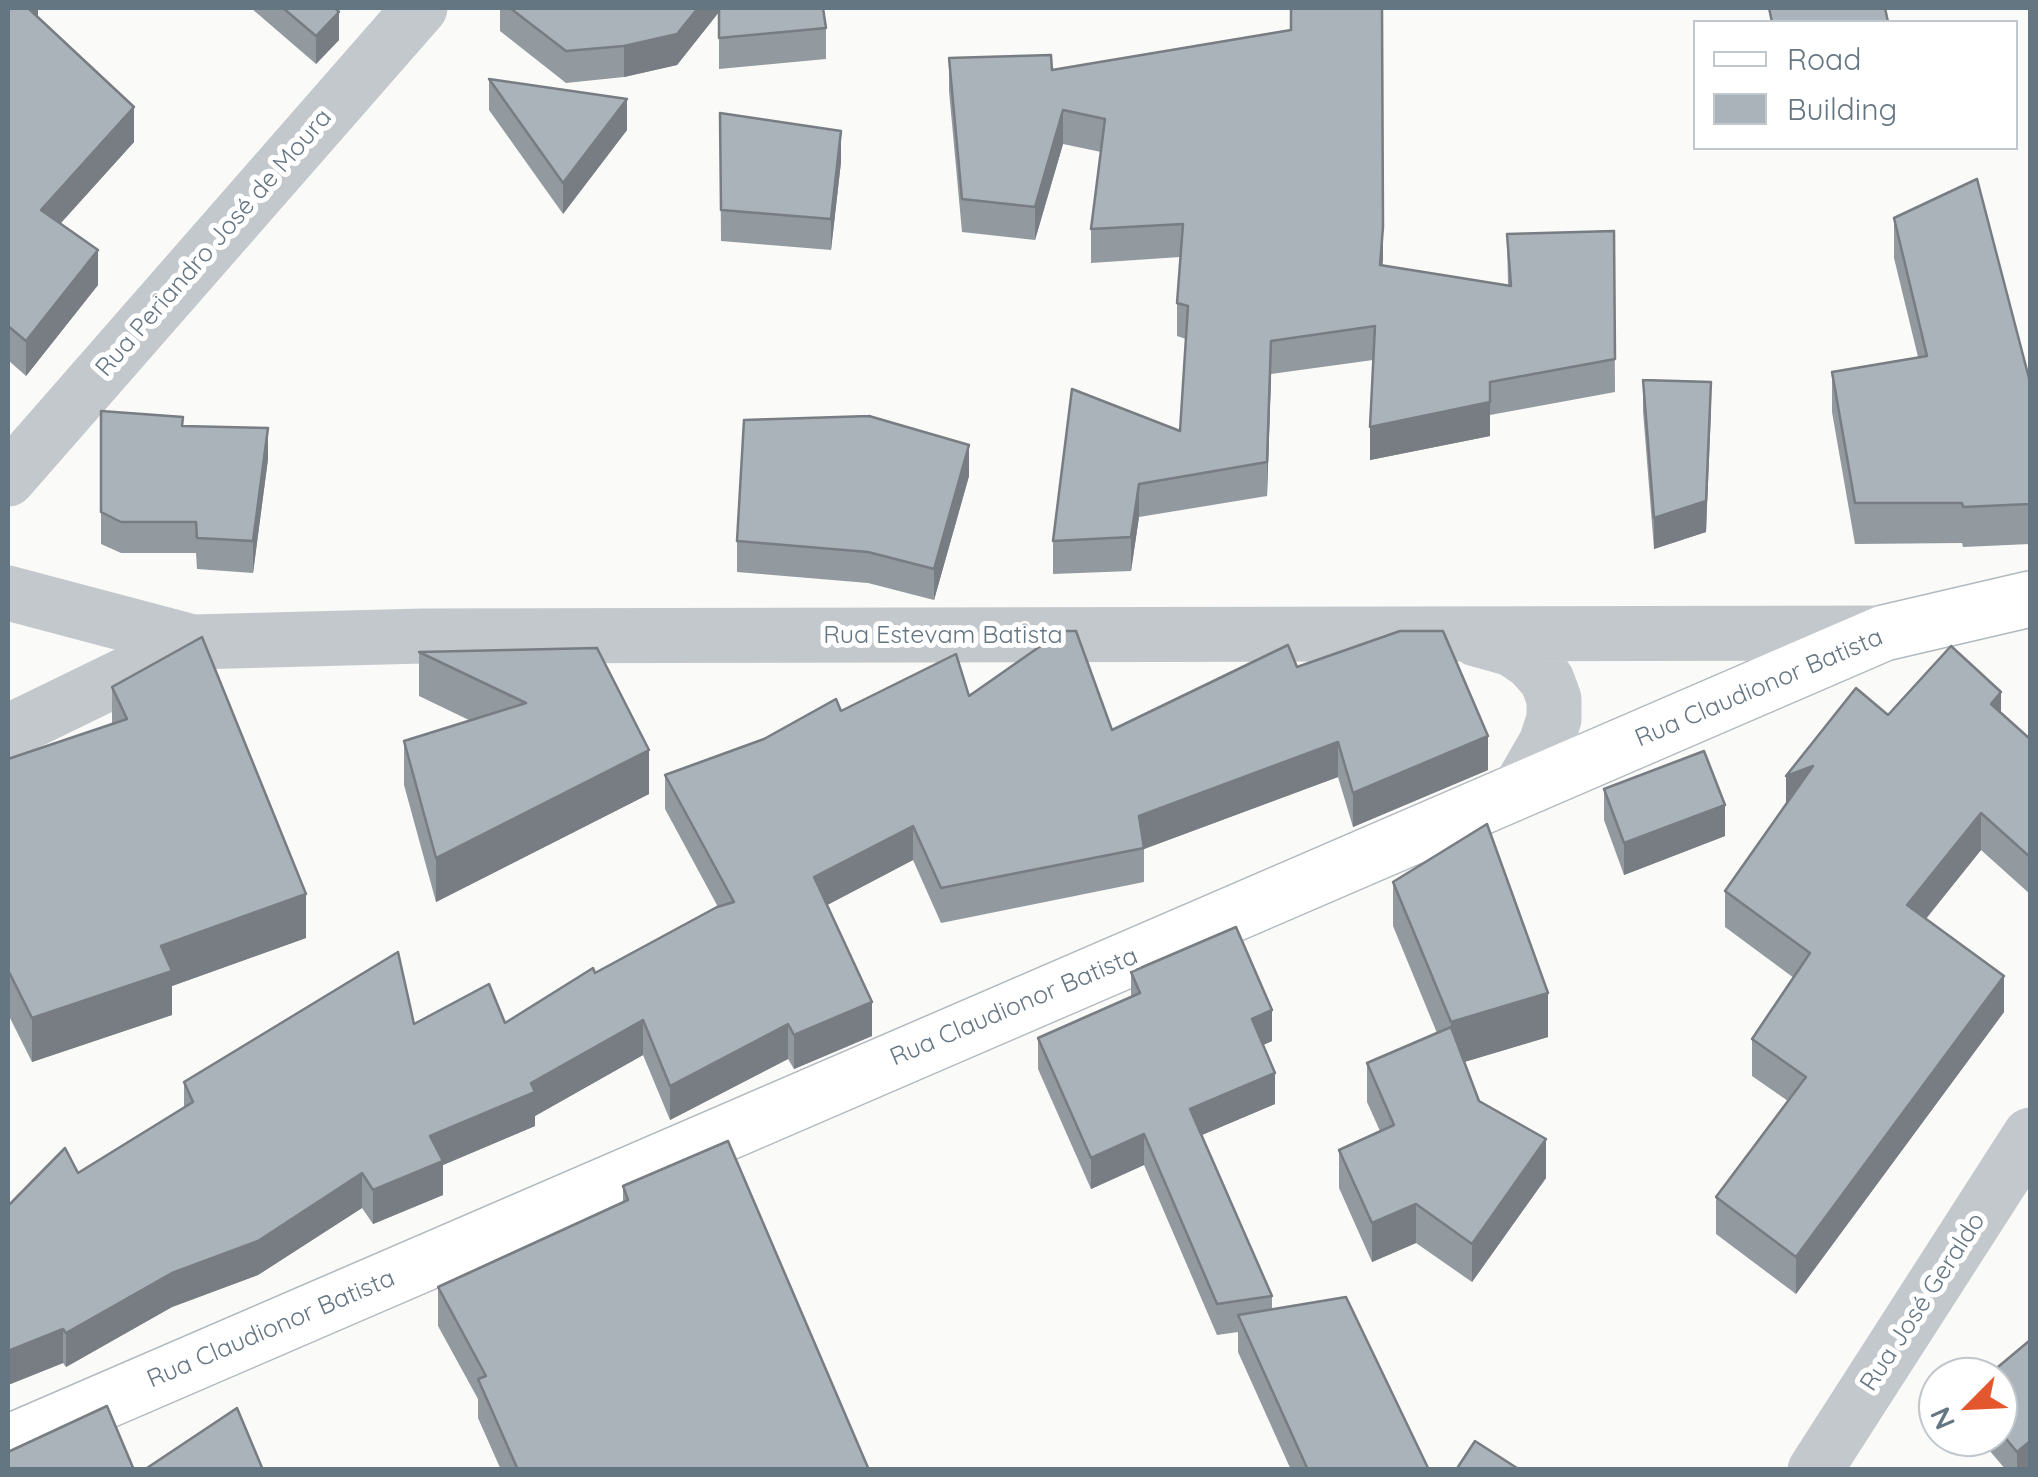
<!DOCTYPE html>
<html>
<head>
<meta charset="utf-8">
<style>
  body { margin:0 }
  #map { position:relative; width:2038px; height:1477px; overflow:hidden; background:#fafaf8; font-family:Quicksand,sans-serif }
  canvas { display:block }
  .frame { position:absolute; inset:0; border:10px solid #657683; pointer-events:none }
  .legend { position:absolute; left:1693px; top:20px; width:325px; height:130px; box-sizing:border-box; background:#fff; border:2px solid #c1c8cd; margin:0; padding:12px 18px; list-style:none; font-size:30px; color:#657683 }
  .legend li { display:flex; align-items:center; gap:20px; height:50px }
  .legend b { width:50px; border:2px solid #c1c8cd }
  .north { position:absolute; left:1918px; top:1357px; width:100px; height:100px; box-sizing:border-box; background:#fff; border:2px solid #c1c8cd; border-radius:50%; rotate:246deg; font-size:28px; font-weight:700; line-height:40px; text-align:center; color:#657683 }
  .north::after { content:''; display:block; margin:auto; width:35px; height:45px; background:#e4572e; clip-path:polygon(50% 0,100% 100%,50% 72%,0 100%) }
</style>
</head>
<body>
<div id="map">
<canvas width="2038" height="1477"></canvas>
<div class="frame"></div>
<ul class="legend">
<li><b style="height:12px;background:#fff"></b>Road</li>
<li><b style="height:28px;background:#aab3b9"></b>Building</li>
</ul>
<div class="north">N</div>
</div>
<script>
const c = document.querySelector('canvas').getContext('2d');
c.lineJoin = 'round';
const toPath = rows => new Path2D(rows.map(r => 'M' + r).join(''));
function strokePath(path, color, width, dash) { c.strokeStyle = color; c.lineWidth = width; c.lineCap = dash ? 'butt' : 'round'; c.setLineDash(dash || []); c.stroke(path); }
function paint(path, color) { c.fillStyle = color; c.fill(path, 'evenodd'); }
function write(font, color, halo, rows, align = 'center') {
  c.font = font + ' Quicksand,sans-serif'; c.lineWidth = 10; c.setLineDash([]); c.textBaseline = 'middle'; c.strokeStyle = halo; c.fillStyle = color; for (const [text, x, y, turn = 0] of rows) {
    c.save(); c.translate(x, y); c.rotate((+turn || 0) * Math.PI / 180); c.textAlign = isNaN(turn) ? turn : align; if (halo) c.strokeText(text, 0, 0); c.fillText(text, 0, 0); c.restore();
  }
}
const secondary = toPath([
  [8,1443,1884,633,2030,599]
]);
strokePath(secondary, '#b3babf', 58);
strokePath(toPath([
  [8,479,420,8],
  [8,593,193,642,423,636,1884,633],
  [1476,639,1512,649,1531,662,1547,680,1554,699,1554,719,1546,743,1519,790],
  [8,732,193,642],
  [1815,1470,2030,1135]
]), '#c3c8cc', 55);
strokePath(secondary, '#fff', 55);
paint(toPath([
  [8,8,38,8,38,17,134,142,60,224,98,285,26,376,8,360],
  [251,8,335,8,339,40,316,64],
  [500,8,823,8,826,28,826,59,719,69,719,12,677,65,624,77,566,83,500,31],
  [949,58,1052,70,1383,266,1508,286,1507,234,1614,231,1615,392,1490,415,1490,436,1370,460,1373,360,1271,374,1267,496,1139,517,1131,571,1053,574,1053,541,1180,431,1186,339,1177,336,1177,303,1180,257,1091,263,1091,229,1101,152,1063,144,1035,240,962,232,949,91],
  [489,79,627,130,563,214,489,110],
  [720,113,841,162,831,250,721,241],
  [1894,218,2030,382,2030,544,1963,547,1962,543,1855,544,1832,412,1832,372,1918,357,1894,258],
  [1643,380,1711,413,1706,532,1654,549,1643,411],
  [101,411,183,426,268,459,253,573,197,569,196,553,121,553,101,544],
  [969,476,934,600,868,583,737,572,737,541],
  [597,648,649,794,436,902,404,785,404,741,471,721,419,696,419,652],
  [1297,667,1488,770,1353,827,1338,777,1144,849,1144,882,941,923,913,860,827,905,872,1036,794,1069,788,1059,670,1120,643,1055,535,1116,535,1126,443,1165,443,1195,373,1224,362,1208,258,1275,172,1307,66,1367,63,1363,8,1385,184,1107,184,1082,414,1024,505,1023,718,907,665,809,665,775,841,711,969,696,1112,730],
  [112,687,306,938,172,986,172,1015,32,1062,8,1014,8,759,112,724],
  [2001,713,2030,739,2030,894,1981,850,1926,919,2004,1012,1796,1294,1716,1234,1716,1197,1788,1101,1752,1076,1752,1039,1794,978,1725,927,1725,891,1888,715],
  [1604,789,1725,836,1624,875,1604,820],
  [1393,882,1548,1037,1464,1062,1479,1101,1546,1178,1472,1282,1416,1243,1372,1262,1339,1188,1339,1150,1380,1131,1367,1102,1367,1063,1437,1033,1393,926],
  [1131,972,1272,1041,1263,1045,1275,1104,1202,1135,1272,1296,1272,1309,1429,1470,1291,1470,1238,1352,1238,1332,1217,1335,1144,1165,1091,1189,1038,1069,1038,1038,1131,997],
  [623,1186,869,1470,501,1470,478,1418,478,1399,438,1326,438,1287,623,1202],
  [2030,1343,2030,1470,2006,1470,1978,1437,1998,1437,1998,1377]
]), '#929a9f');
paint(toPath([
  [20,8,38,8,38,18],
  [698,8,719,8,719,12,677,65,624,77,624,46],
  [339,12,339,40,316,64,316,36],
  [627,99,627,130,563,214,563,183],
  [134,107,134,142,41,245,41,210],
  [1063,110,1063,144,1035,240,1035,207],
  [841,131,841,162,831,250,831,219],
  [1383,227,1383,260,1380,299,1380,265],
  [98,250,98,285,26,376,26,341],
  [1271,341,1271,374,1267,496,1267,462],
  [1711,382,1706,532,1654,549,1654,518],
  [1490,402,1490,436,1370,460,1370,427],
  [268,428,268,459,253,573,253,541],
  [969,445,969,476,934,600,934,569],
  [1139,484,1139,517,1131,571,1131,537],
  [2001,692,2001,728,1991,704],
  [1488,736,1488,770,1353,827,1353,793],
  [1338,742,1338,777,1144,849,1139,816],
  [649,750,649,794,436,902,436,858],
  [1813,766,1786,813,1786,776],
  [1725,805,1725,836,1624,875,1624,843],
  [1981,813,1981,850,1907,942,1907,905],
  [913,826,913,860,814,912,814,877],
  [306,894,306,938,172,986,172,1015,32,1062,32,1018,161,946],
  [2004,976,2004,1012,1796,1294,1796,1257],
  [1548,993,1548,1037,1451,1066,1451,1022],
  [872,1002,872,1036,794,1069,794,1035],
  [1272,1010,1272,1041,1252,1050,1252,1019],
  [643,1020,643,1055,535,1116,535,1126,443,1165,443,1195,373,1224,373,1190,430,1136,531,1083],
  [788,1024,788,1059,670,1120,670,1086],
  [1275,1073,1275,1104,1190,1140,1190,1109],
  [1144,1134,1144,1165,1091,1189,1091,1158],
  [1546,1139,1546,1178,1472,1282,1472,1244],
  [362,1173,362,1208,258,1275,172,1307,66,1367,66,1333,172,1273],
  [1416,1204,1416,1243,1372,1262,1372,1223],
  [63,1329,63,1363,8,1385,8,1351],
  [2029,1442,2029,1470,2017,1470,2017,1452]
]), '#777d82');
const building = toPath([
  [8,8,28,8,134,107,41,210,98,250,26,341,8,326,8,8],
  [283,8,335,8,339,12,316,36,283,8],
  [510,8,698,8,677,34,624,46,566,51,510,8],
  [719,8,823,8,826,28,719,38,719,8],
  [1291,8,1382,8,1383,227,1380,265,1511,286,1507,234,1614,231,1615,359,1490,382,1490,402,1370,427,1375,326,1271,341,1267,462,1139,484,1131,537,1053,541,1072,389,1180,431,1188,306,1177,303,1183,224,1091,229,1105,119,1063,110,1035,207,962,199,949,58,1051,55,1052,70,1291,30,1291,8],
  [1769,8,1885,8,1888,22,1772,22,1769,8],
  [489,79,627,99,563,183,489,79],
  [720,113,841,131,831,219,721,210,720,113],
  [1977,179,2030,382,2030,504,1963,507,1962,503,1855,503,1832,372,1927,356,1894,218,1977,179],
  [1643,380,1711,382,1706,501,1654,518,1643,380],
  [101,411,183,417,182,426,268,428,253,541,197,538,196,522,121,522,101,512,101,411],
  [869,416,969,445,934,569,868,552,737,541,744,420,869,416],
  [1062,631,1076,631,1112,730,1288,645,1297,667,1400,631,1443,631,1488,736,1353,793,1338,742,1139,816,1144,848,941,888,913,826,814,877,872,1002,794,1035,788,1024,670,1086,643,1020,531,1083,535,1092,430,1136,443,1161,373,1190,362,1173,258,1241,172,1273,66,1333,63,1329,8,1351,8,1206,65,1148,78,1173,193,1102,184,1082,398,952,414,1024,489,984,505,1023,593,968,595,973,717,907,734,902,665,775,764,739,836,699,841,711,956,654,969,696,1062,631],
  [202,637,306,894,161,946,172,971,32,1018,8,970,8,759,127,719,112,687,202,637],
  [1951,646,2001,692,1991,704,2030,739,2030,857,1981,813,1907,905,2004,976,1796,1257,1716,1197,1806,1077,1752,1039,1810,953,1725,891,1813,766,1786,776,1856,688,1888,715,1951,646],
  [597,648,649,750,436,858,404,741,526,703,419,652,597,648],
  [1704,751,1725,805,1624,843,1604,789,1704,751],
  [1487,824,1548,993,1451,1022,1393,882,1487,824],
  [1236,927,1272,1010,1252,1019,1275,1073,1190,1109,1272,1296,1217,1304,1144,1134,1091,1158,1038,1038,1140,993,1131,972,1236,927],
  [1451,1027,1479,1101,1546,1139,1472,1244,1416,1204,1372,1223,1339,1150,1394,1125,1367,1063,1451,1027],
  [728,1141,869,1470,518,1470,478,1379,486,1376,438,1287,628,1200,623,1186,728,1141],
  [1346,1297,1429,1470,1308,1470,1238,1315,1346,1297],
  [2029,1341,2030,1343,2030,1443,2029,1442,2017,1452,1998,1429,1998,1377,1986,1377,2029,1341],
  [107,1406,134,1470,8,1470,8,1452,107,1406],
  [237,1408,263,1470,144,1470,237,1408],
  [1475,1441,1520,1470,1456,1470,1475,1441]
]);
paint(building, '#aab3b9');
strokePath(building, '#777d82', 2.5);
write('25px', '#657683', '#fff', [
  ["Rua Periandro José de Moura",214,243,-49],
  ["Rua Estevam Batista",943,635],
  ["Rua Claudionor Batista",1759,688,-23],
  ["Rua Claudionor Batista",1014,1007,-23],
  ["Rua José Geraldo",1923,1302,-57],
  ["Rua Claudionor Batista",271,1329,-23]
]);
</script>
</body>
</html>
